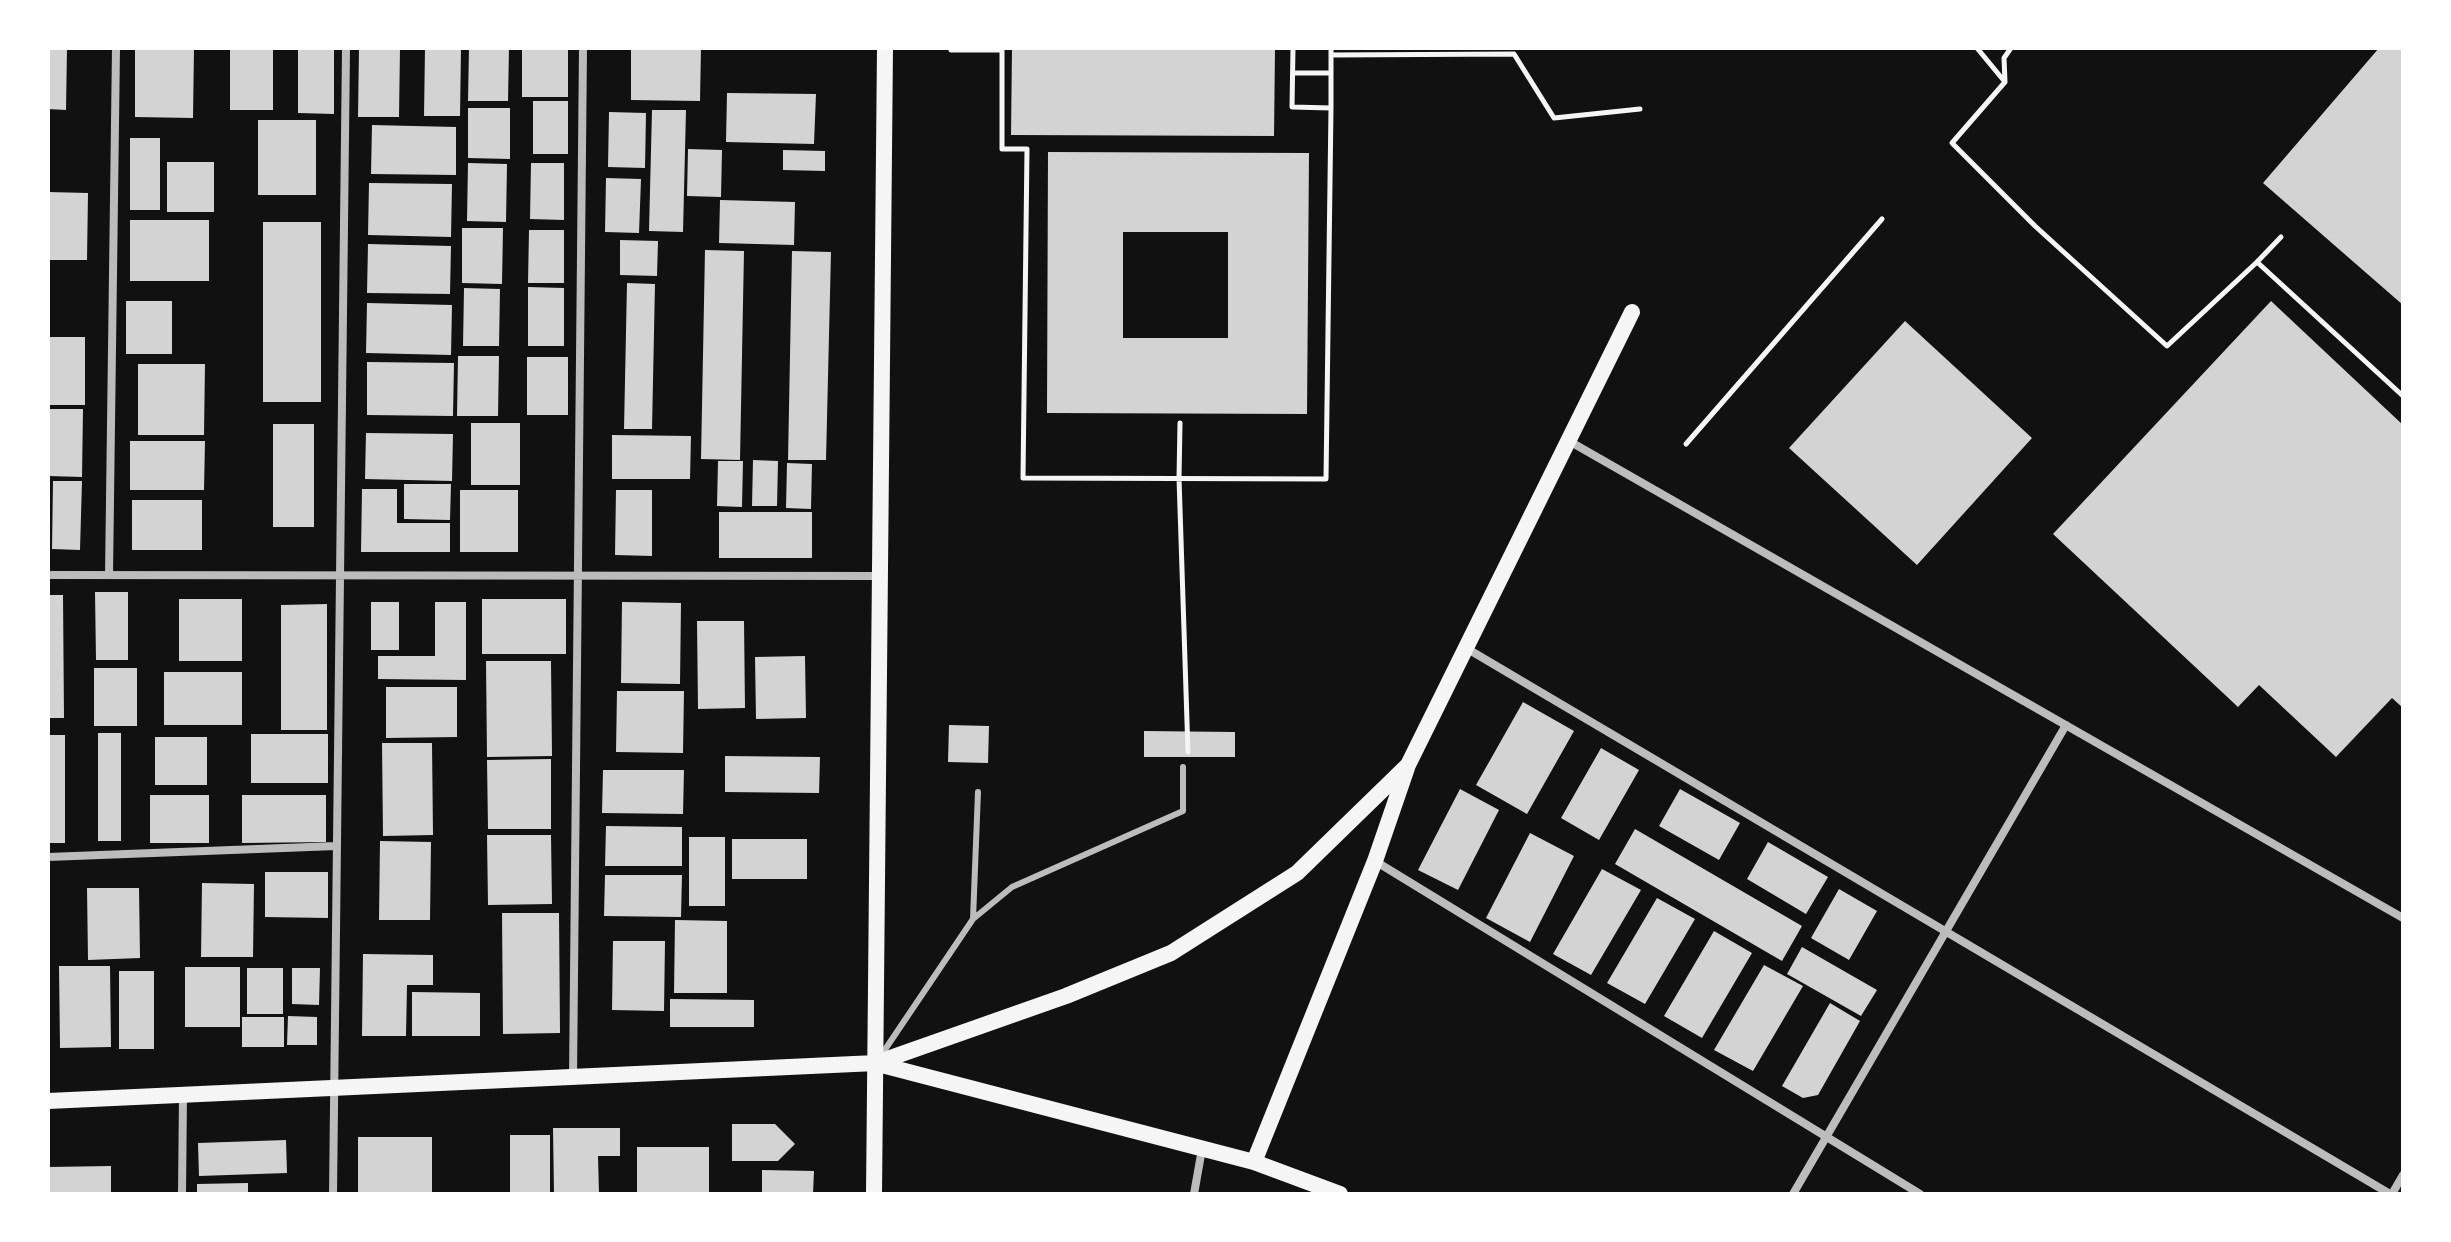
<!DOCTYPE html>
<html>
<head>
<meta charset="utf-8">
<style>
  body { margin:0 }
  #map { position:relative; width:2451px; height:1242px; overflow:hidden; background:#111; font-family:Raleway,sans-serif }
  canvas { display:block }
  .frame { position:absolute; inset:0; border:50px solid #fff; pointer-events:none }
</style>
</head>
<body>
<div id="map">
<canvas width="2451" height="1242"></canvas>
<div class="frame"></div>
</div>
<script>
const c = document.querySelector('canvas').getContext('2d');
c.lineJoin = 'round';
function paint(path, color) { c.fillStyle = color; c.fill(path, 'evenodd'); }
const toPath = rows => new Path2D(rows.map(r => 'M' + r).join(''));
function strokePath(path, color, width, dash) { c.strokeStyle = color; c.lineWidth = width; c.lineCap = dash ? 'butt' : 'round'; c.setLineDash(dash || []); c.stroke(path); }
paint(toPath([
  [48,48,67,48,66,110,48,109],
  [135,48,194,48,193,118,135,117],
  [230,48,273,48,273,110,230,110],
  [298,48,334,48,334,114,298,113],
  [359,48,400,48,399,117,358,117],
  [425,48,461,48,460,116,424,116],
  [469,48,509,48,508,101,468,101],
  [522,48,568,48,568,97,522,97],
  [631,48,701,48,700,101,631,100],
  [1012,48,1275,48,1274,136,1011,135],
  [2379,48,2403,48,2403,305,2263,183],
  [727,93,816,94,814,144,726,142],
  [533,101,568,101,568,154,533,154],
  [468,108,510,108,510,159,468,158],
  [652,110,686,110,683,232,649,231],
  [609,112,646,113,645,168,608,167],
  [258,120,316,120,316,195,258,195],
  [372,125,456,127,456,175,371,174],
  [130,138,160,138,160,210,130,210],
  [688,149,722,150,721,197,687,196],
  [783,150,825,151,825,171,783,170],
  [1048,152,1309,153,1307,414,1047,413],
  [1123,232,1228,232,1228,338,1123,338],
  [167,162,214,162,214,212,167,212],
  [468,163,507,164,506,222,467,221],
  [531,163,564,163,564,220,530,219],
  [606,178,641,179,639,233,605,232],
  [369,183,452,184,451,237,368,235],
  [48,192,88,193,87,260,48,260],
  [720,200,795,202,794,245,719,243],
  [130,220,209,220,209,281,130,281],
  [263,222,321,222,321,402,263,402],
  [462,228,503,228,502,284,462,283],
  [529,230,564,230,564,283,528,283],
  [620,240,658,241,657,276,620,275],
  [368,244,451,246,450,294,367,293],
  [705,250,744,251,740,460,701,459],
  [792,251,831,252,826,460,788,460],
  [627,283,655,284,652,429,624,429],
  [528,287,564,288,564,346,528,346],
  [464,288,500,289,499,346,463,346],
  [126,301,172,301,172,354,126,354],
  [2271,301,2403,425,2403,708,2392,698,2336,757,2259,685,2238,707,2053,534],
  [367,303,452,305,451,355,366,353],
  [1905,321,2032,438,1917,565,1789,448],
  [48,337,85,337,85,405,48,405],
  [458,356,499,356,498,416,457,416],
  [527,357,568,357,568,415,527,415],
  [367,362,454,363,453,416,367,415],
  [138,364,205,364,204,435,138,435],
  [48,409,83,409,82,477,48,476],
  [471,423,520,423,520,485,471,485],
  [273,424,314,424,314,527,273,527],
  [366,433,453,434,452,481,365,479],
  [612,435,691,436,690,479,612,479],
  [130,441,205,441,204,490,130,490],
  [753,460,778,461,777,506,752,506],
  [718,461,743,461,742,507,717,506],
  [787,463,812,464,811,509,786,508],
  [53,481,82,481,80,550,52,549],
  [404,484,451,484,450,520,404,519],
  [362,489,397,489,397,523,450,523,450,552,361,552],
  [460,490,518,490,518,552,460,552],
  [616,490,652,490,652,556,615,555],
  [132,500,202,500,202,550,132,550],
  [719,512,812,512,812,558,719,558],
  [95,592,128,592,128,660,96,660],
  [48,595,63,595,64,718,48,718],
  [179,599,242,599,242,661,179,661],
  [482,599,566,599,566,654,482,654],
  [371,602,399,602,399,650,371,650],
  [435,602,466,602,466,680,378,679,378,656,435,656],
  [622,602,681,603,680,684,621,683],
  [327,604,327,730,281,730,281,605],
  [697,621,744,621,745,708,698,709],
  [805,656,806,718,756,719,755,657],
  [486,661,551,661,552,756,487,757],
  [94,668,137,668,137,726,94,726],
  [164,672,242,672,242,725,164,725],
  [386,687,457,687,457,737,386,738],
  [617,691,684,691,683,753,616,752],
  [1523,702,1574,731,1527,814,1476,785],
  [949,725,989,726,988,763,948,762],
  [1144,731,1235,732,1235,757,1144,757],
  [98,733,121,733,121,841,98,841],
  [251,734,328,734,328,783,251,783],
  [48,735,65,735,65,843,48,843],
  [155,737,207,737,207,785,155,785],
  [382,743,432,743,433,835,383,836],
  [1601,748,1639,770,1599,840,1561,818],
  [725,756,820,757,819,793,725,792],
  [551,759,551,829,488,829,487,760],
  [603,770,684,770,683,814,602,813],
  [1460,789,1499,810,1458,890,1418,870],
  [1680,789,1740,823,1719,860,1659,826],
  [150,795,209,795,209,843,150,843],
  [242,795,326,795,326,842,242,843],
  [606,826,682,827,682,866,605,866],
  [1635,829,1802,926,1782,961,1615,864],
  [1530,833,1574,856,1530,942,1486,918],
  [487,835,551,835,552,904,488,905],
  [689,837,725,837,725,906,689,906],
  [732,839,807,839,807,879,732,879],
  [380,841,431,842,430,920,379,920],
  [1768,842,1828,877,1806,914,1747,879],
  [1602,869,1641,890,1591,975,1553,954],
  [265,872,328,872,328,918,265,917],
  [605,875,682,875,681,917,604,916],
  [202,883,254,884,253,957,201,957],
  [87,888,139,888,140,958,88,960],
  [1839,889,1877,911,1849,960,1811,938],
  [1657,898,1695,919,1645,1004,1607,983],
  [502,913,559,913,560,1033,503,1034],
  [675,920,727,921,727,993,674,993],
  [1714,931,1752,953,1702,1038,1664,1016],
  [613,941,665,941,664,1011,612,1010],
  [1802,947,1877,990,1861,1016,1787,974],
  [363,954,433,955,433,985,407,985,406,1036,362,1036],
  [1764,965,1803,986,1753,1071,1714,1050],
  [59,966,110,966,111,1047,60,1048],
  [185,967,240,967,240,1027,185,1027],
  [247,968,283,968,283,1014,247,1014],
  [292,968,320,968,319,1005,292,1004],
  [119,971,154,971,154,1049,119,1049],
  [412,992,480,993,480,1036,412,1036],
  [670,999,754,1000,754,1027,670,1027],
  [1830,1003,1860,1021,1818,1095,1803,1098,1782,1086],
  [288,1016,317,1017,317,1045,287,1045],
  [242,1017,284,1017,284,1047,242,1047],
  [732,1124,775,1124,795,1144,778,1161,732,1161],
  [553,1128,620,1128,620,1156,598,1156,599,1194,554,1194],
  [510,1135,550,1135,550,1192,510,1192],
  [358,1137,432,1137,432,1193,358,1193],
  [286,1140,287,1173,199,1176,198,1143],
  [637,1147,709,1147,709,1194,637,1194],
  [111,1166,111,1194,49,1194,49,1167],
  [762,1170,814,1171,813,1194,762,1194],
  [248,1183,248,1194,197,1194,197,1184]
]), '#d3d3d3');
strokePath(toPath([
  [1002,48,1002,149,1027,149,1023,478,1326,479,1331,108,1292,107,1293,48],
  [1977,48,2005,82],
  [2011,48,2004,58,2005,82,1952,143,2035,226,2167,346,2257,262,2403,396],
  [951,50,1002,50],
  [1331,55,1514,54,1554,118,1640,109],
  [1293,73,1331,73],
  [1331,108,1331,48],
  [2257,262,2281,237],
  [1180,423,1179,478,1188,752],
  [1686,444,1882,219]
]), '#f5f5f5', 5);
strokePath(toPath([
  [973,919,978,792],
  [880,1057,973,919,1012,887,1183,811,1183,767]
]), '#bcbcbc', 6);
strokePath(toPath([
  [1569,441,2403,918],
  [48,575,879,576],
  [109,575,116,48],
  [1466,648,2390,1194],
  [48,857,336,846],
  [1375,861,1920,1194],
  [573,1077,583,48],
  [182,1194,183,1095],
  [333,1194,346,48],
  [1194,1194,1202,1149],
  [1793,1194,2066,725],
  [2392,1194,2403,1175]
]), '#bcbcbc', 8);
strokePath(toPath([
  [878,1064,1254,1162,1340,1194],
  [48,1101,876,1063,1066,996,1171,953,1297,873,1408,765,1632,312],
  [1254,1162,1375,861,1407,768],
  [874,1194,885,48]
]), '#f5f5f5', 16);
</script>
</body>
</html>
